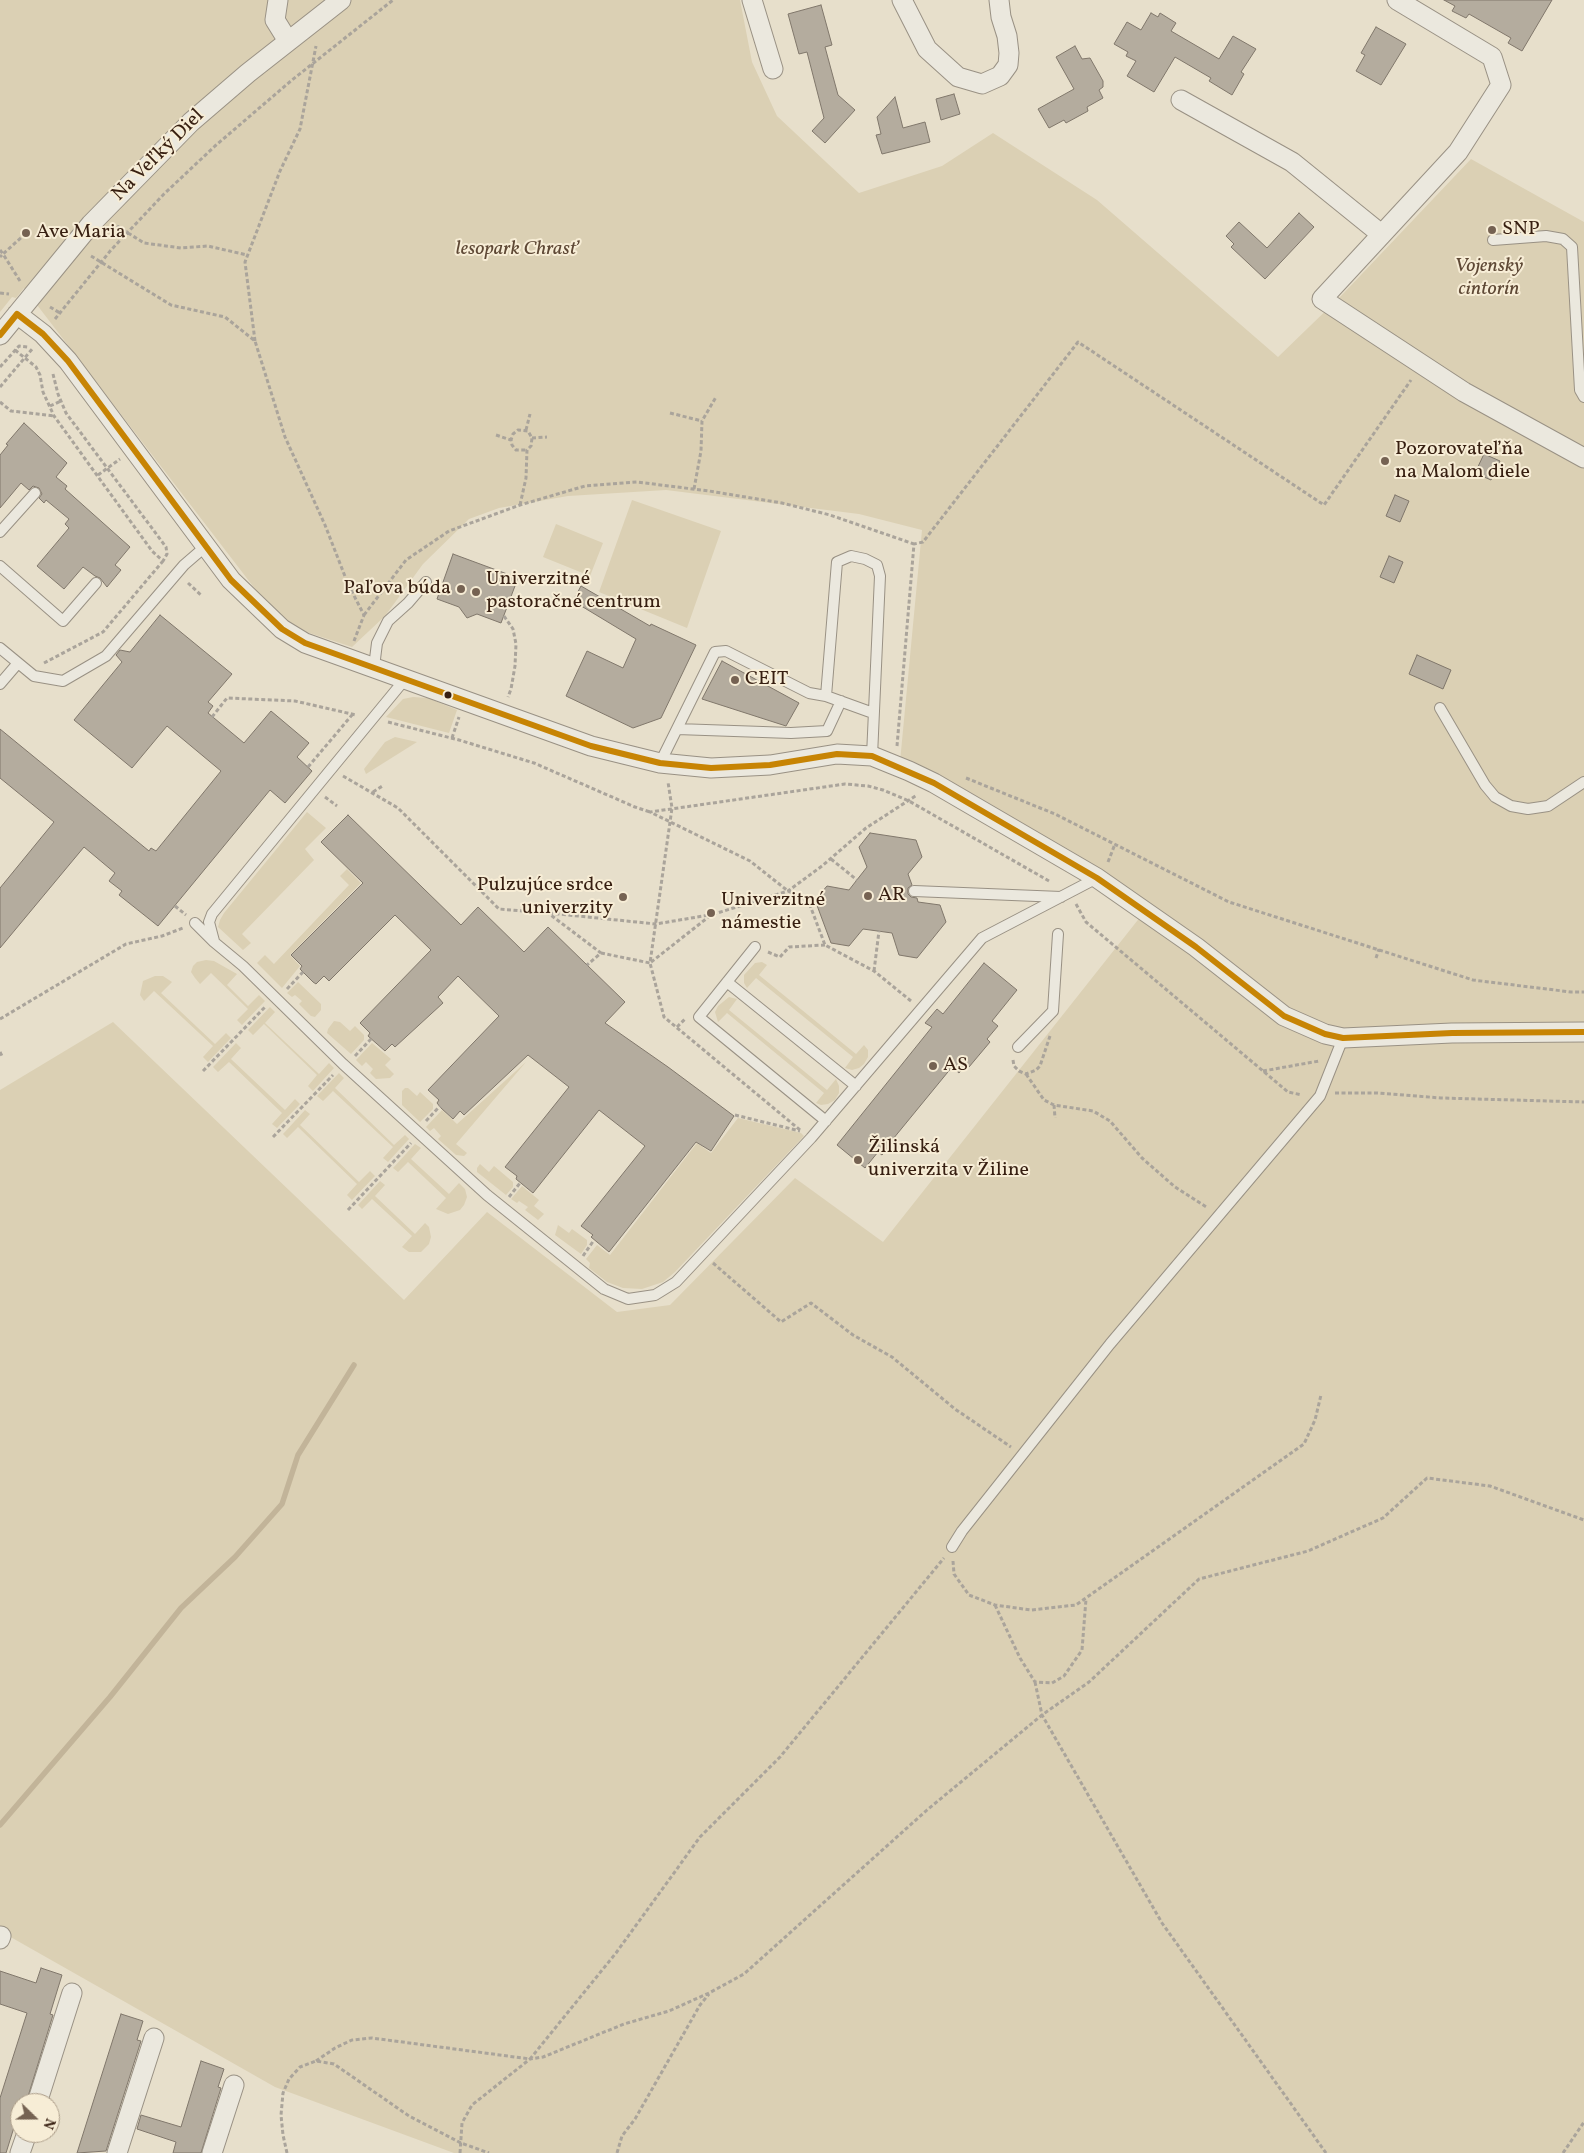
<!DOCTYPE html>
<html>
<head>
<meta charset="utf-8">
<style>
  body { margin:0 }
  #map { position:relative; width:1584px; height:2153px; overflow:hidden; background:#e7dfcb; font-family:Vollkorn,serif }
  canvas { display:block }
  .north { position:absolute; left:10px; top:2093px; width:50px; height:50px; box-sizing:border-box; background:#f7edd6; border:1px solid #aa9b87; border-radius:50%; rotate:112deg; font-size:14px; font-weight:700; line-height:20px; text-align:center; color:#371f11 }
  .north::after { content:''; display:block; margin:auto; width:18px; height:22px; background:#756252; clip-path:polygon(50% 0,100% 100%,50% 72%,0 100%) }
</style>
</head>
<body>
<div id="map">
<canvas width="1584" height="2153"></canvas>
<div class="north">N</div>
</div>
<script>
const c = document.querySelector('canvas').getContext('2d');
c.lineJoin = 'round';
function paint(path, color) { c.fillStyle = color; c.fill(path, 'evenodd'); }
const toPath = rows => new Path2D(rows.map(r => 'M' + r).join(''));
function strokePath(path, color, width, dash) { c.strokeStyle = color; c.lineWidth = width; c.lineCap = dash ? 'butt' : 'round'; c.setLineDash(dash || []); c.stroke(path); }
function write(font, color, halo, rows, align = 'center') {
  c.font = font + ' Vollkorn,serif'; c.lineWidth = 4; c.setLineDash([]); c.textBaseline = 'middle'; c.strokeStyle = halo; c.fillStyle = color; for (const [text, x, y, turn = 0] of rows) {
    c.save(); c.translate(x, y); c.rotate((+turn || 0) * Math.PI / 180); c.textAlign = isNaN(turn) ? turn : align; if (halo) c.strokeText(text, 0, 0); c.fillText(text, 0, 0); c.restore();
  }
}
paint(toPath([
  [0,0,740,0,752,62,777,116,859,193,942,166,993,133,1097,200,1278,357,1341,296,1471,159,1584,222,1584,2153,454,2153,275,2087,0,1931,0,1090,113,1022,404,1300,487,1212,617,1312,670,1305,795,1178,883,1242,1141,916,900,762,922,530,859,514,666,490,568,496,499,508,469,519,423,564,385,616,352,647,282,624,24,288,16,298,12,297,0,312],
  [632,500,721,531,687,628,599,592],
  [556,524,603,543,590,576,543,557],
  [413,697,428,698,457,710,449,733,386,717,403,699],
  [395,737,417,742,366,774,364,769,385,742],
  [307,812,326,828,305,849,314,860,242,934,251,943,243,950,218,927,220,920,224,913],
  [347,869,361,883,290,955,300,966,282,988,257,963,265,955,274,964,349,885,340,876],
  [206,960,214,961,237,974,227,985,248,1006,259,995,265,1001,242,1025,237,1020,248,1009,211,973,200,984,195,978,191,972,193,966,197,962],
  [762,962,767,965,759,975,856,1054,864,1045,868,1050,868,1057,864,1064,859,1068,852,1070,845,1068,853,1057,756,978,747,988,744,983,744,975,755,963],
  [155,976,163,976,172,982,161,993,215,1044,226,1033,231,1038,208,1062,203,1057,213,1046,154,991,144,1001,140,995,143,981],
  [298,982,321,1004,321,1010,315,1017,311,1016,299,1004,302,1001,295,995,292,997,287,993],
  [729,997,737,999,729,1010,827,1090,836,1079,839,1086,839,1093,835,1100,828,1104,821,1105,816,1103,824,1093,727,1013,718,1022,715,1012,718,1006],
  [270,1007,275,1012,265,1023,319,1074,329,1063,334,1068,313,1091,308,1086,317,1075,264,1024,253,1035,248,1030],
  [334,1021,340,1022,350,1031,355,1026,364,1035,364,1040,351,1054,327,1033,328,1029],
  [236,1043,241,1048,231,1059,285,1110,295,1099,300,1104,277,1128,272,1124,282,1113,229,1062,218,1072,213,1067],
  [372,1043,391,1059,385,1065,394,1074,390,1078,376,1079,370,1073,373,1069,366,1062,362,1066,356,1060],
  [526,1062,456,1144,467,1153,464,1156,456,1155,438,1139,441,1136,434,1128,430,1131,426,1127,442,1110,457,1124],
  [339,1073,344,1078,335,1088,394,1145,405,1135,409,1139,388,1162,383,1158,393,1147,333,1091,323,1101,317,1096],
  [405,1088,408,1088,417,1096,420,1092,433,1104,433,1109,420,1122,402,1105,402,1091],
  [305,1110,310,1114,300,1125,359,1182,370,1171,375,1176,352,1200,347,1195,357,1184,298,1127,287,1138,283,1134],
  [738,1118,801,1133,804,1136,675,1272,663,1282,642,1289,623,1288,607,1282,589,1268,590,1263,586,1259,597,1245,610,1255,697,1143,711,1153],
  [415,1144,421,1148,411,1159,449,1194,459,1183,465,1189,467,1197,464,1205,460,1210,448,1214,436,1209,446,1198,408,1162,398,1172,393,1168],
  [480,1164,489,1172,494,1166,513,1182,513,1187,506,1195,477,1172,477,1168],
  [380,1181,385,1185,375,1196,415,1234,425,1223,429,1227,431,1237,429,1244,421,1252,409,1252,402,1247,412,1236,372,1199,362,1209,358,1205],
  [522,1186,539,1200,534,1206,544,1214,538,1220,525,1210,528,1207,519,1201,517,1203,511,1199],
  [558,1225,569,1233,572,1229,587,1240,587,1245,581,1254,555,1235]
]), '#dbd0b4');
strokePath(toPath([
  [0,1825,110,1697,181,1608,235,1557,282,1504,298,1455,354,1365]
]), '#c2b499', 5.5);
const building = toPath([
  [1444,0,1552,0,1522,51,1508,43,1511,38,1469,14,1466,18,1452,11,1455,6,1444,0],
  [821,5,832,45,825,47,838,95,855,110,825,143,812,131,824,118,807,52,799,54,788,14,821,5],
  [1151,13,1158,17,1160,13,1176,23,1171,31,1219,59,1233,36,1256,49,1241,72,1244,74,1232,95,1209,81,1211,78,1175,57,1154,92,1127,76,1136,61,1126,56,1128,52,1114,44,1127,22,1141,30,1151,13],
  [1376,27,1406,44,1381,85,1356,71,1365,55,1361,53,1376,27],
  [1075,46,1082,59,1090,58,1103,81,1103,87,1099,90,1103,98,1087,107,1088,111,1066,123,1064,120,1049,128,1038,109,1074,89,1056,57,1075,46],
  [954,94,960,114,941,120,936,99,954,94],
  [895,97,903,128,925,122,930,142,882,154,876,135,881,134,877,117,895,97],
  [1299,213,1314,227,1265,279,1231,247,1234,244,1226,236,1239,222,1267,248,1299,213],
  [24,423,67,463,56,477,67,486,65,489,130,547,115,565,121,570,107,587,100,578,95,576,83,567,64,589,37,566,69,528,65,524,69,519,46,500,44,503,39,498,42,494,39,488,33,486,29,490,21,483,0,508,0,455,8,445,6,444,24,423],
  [1484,454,1500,461,1491,480,1475,473,1484,454],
  [1395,495,1409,501,1400,522,1386,516,1395,495],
  [453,554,518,578,501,623,477,614,467,618,459,607,437,599,453,554],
  [1389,556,1403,562,1394,583,1380,577,1389,556],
  [581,586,650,626,651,624,696,645,661,718,633,728,566,696,587,651,623,668,636,639,573,601,581,586],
  [160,615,232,674,208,702,213,706,208,713,244,743,271,711,309,743,297,757,312,771,285,803,270,790,158,926,119,895,122,891,109,881,115,873,84,847,0,948,0,888,54,822,0,778,0,729,149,851,151,848,156,851,221,771,167,726,132,768,74,720,122,662,116,655,120,650,130,652,160,615],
  [1417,655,1451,670,1443,689,1409,674,1417,655],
  [722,661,799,703,786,726,702,699,722,661],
  [348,815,461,925,478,907,524,952,548,927,625,1002,605,1023,668,1067,734,1116,711,1151,696,1142,609,1252,591,1237,593,1235,581,1226,645,1146,599,1110,533,1193,516,1179,517,1176,505,1167,569,1087,528,1055,464,1115,460,1111,453,1119,441,1108,437,1103,439,1100,428,1090,499,1016,458,976,438,997,443,1003,395,1047,392,1044,385,1051,368,1036,370,1033,360,1023,431,950,395,915,329,981,324,976,316,984,313,982,300,969,302,966,291,955,363,883,321,842,348,815],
  [870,833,916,840,922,857,908,874,912,885,908,888,908,894,911,897,917,898,918,902,940,905,946,922,917,958,899,955,892,933,863,929,849,946,831,943,815,900,827,886,849,890,867,867,859,847,870,833],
  [984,963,1017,990,992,1021,998,1026,987,1039,990,1042,969,1067,966,1065,959,1073,952,1067,893,1139,894,1140,882,1155,878,1152,865,1168,837,1145,932,1027,925,1023,937,1009,943,1014,984,963],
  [41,1968,62,1975,50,2014,53,2015,26,2103,20,2103,20,2124,15,2124,6,2153,0,2153,0,2098,27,2013,0,2004,0,1971,36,1983,41,1968],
  [121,2014,143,2021,137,2040,141,2041,106,2151,77,2153,121,2014],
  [201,2061,224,2069,218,2087,221,2088,201,2153,173,2153,176,2142,137,2129,141,2115,181,2127,201,2061]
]);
paint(building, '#b4ac9e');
strokePath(building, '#80776b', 1);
const lane = toPath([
  [1493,240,1546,236,1563,239,1572,247,1580,390,1584,397],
  [0,532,35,493],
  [0,566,63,621,96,583],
  [0,648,34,676,63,681,106,656,184,565,206,546],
  [374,667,377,643,388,621,408,603,426,582],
  [0,684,18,663],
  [826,696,837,562,851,556,865,559,877,565,880,576,872,756],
  [1440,708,1485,785,1495,797,1511,806,1528,809,1548,806,1584,782],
  [677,729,791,733,827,731,841,701],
  [660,763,715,652,726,651,809,693,826,696,873,713],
  [914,891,1061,897],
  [195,923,214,942,243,966,343,1064,487,1195,604,1289,628,1299,655,1295,676,1282,811,1138,982,938,1097,878],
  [214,941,209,922,212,914,406,678],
  [755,947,699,1017,826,1121],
  [727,982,856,1086],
  [1018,1047,1053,1011,1058,934],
  [952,1547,962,1531,1110,1344,1320,1096,1343,1038]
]);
const street = toPath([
  [278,0,275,20,288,41],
  [752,0,773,69],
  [902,0,927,49,958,77,982,84,1000,76,1008,65,1009,53,1007,36,1001,17,999,0],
  [1397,0,1492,57,1501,85,1458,152,1322,299,1464,392,1584,458],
  [1181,100,1292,162,1381,234],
  [17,314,43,334,68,361,231,580,282,629,305,643,591,746,660,763,711,768,770,765,837,754,872,756,909,771,934,783,1097,878,1196,947,1284,1016,1325,1034,1343,1038,1452,1033,1584,1032],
  [0,335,91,224,191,122,248,73,341,0],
  [0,1939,1,1936],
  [37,2103,72,1993],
  [20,2153,27,2133],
  [117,2153,154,2038],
  [212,2153,234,2085]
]);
strokePath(lane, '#999184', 12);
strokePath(street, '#999184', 21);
strokePath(toPath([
  [117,226,144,243,181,248,208,246,247,255],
  [0,250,3,254,0,257],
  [91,256,171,305,225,317,255,341,285,437,325,525,348,584,364,615,354,641],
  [20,281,3,254,24,235],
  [0,293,9,294],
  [50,307,60,313],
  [55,319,111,250,164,194,215,146,292,80,393,0],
  [255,341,245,262,280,171,300,129,316,46],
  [15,350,36,367,40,375,43,392,54,416,152,551,163,561,167,554,166,547,66,413,58,394,53,374],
  [0,367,19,346,28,347],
  [0,387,33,348],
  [0,402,11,411,54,416],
  [50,406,61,401],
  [670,413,702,421],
  [526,430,530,414],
  [496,435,511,440],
  [532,438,547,437],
  [98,475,120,459],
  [694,489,701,451,702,421,716,397],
  [520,505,526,478,527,450,531,446,532,438,528,431,518,430,513,434,511,440,512,445,516,450,527,450],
  [188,583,202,596],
  [364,615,406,560,449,531,520,505,585,486,637,482,709,491,782,503,830,515,914,544],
  [504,616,513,629,516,644,515,666,511,689,508,697],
  [44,663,103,632,163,561,164,562],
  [212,717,227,698,295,701,356,715],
  [388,722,459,740,534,763,635,807,650,812],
  [452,738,459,717],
  [897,746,914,544,923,542,1078,342,1324,505,1411,380],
  [308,767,352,715],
  [343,776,398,808,499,909,548,913,601,953,587,965],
  [966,778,1055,814,1229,902,1473,980,1571,992,1584,992],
  [373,792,384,785],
  [325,797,337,806],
  [831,859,857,880],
  [1108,862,1115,844],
  [1076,904,1086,922,1288,1092,1302,1095],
  [175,906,186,915],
  [549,913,656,924,709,915],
  [768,952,780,957,789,947,825,945],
  [601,953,650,963,672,808,668,782],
  [1376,958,1379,949],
  [874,971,879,931],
  [287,989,303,972],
  [911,1001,874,971,825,945,808,900,788,891,750,861,650,812,845,784,868,786,883,790,909,801,1049,881],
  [0,1019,126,944,162,936,183,928],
  [677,1027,685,1019],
  [0,1052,2,1056],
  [355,1056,371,1039],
  [1013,1060,1014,1066,1019,1071,1026,1074,1036,1070,1040,1066,1050,1036],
  [203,1071,265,1007],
  [1263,1071,1319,1061],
  [1026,1074,1044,1100,1054,1105,1093,1111,1110,1121,1142,1158,1175,1187,1208,1208],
  [1335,1093,1377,1093,1441,1098,1584,1102],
  [1054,1105,1055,1118],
  [735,1115,800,1131],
  [426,1121,440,1106],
  [800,1130,664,1017,650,963,711,915,788,891,822,866,866,828,917,795],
  [273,1137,333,1075],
  [509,1197,520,1183],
  [348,1210,411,1143],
  [583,1256,594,1240],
  [713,1263,781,1322,811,1303,853,1335,892,1357,955,1409,1011,1447],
  [953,1561,954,1574,969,1595,995,1605,1031,1610,1076,1605,1304,1444,1315,1420,1321,1395],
  [995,1605,1020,1658,1035,1682,1052,1683,1064,1676,1082,1650,1086,1599],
  [1035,1682,1042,1715,1162,1923,1326,2153],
  [316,2061,335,2048,352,2040,372,2038,530,2059,616,1953,700,1837,780,1757,944,1558],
  [287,2153,283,2135,281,2115,283,2093,289,2079,300,2067,316,2061,334,2064,409,2116,461,2143,489,2153],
  [460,2153,462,2123,472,2105,530,2059,543,2057,624,2024,669,2011,709,1993,744,1974,927,1810,1042,1715,1089,1682,1199,1579,1308,1551,1383,1518,1427,1478,1490,1486,1584,1520],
  [617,2153,622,2136,635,2119,700,2005,709,1994],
  [1563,2153,1584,2122]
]), '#aaa49b', 3, [4, 2.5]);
strokePath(lane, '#ebe8de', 10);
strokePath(street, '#ebe8de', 19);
strokePath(toPath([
  [0,335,17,314,43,334,68,361,231,580,282,629,305,643,591,746,660,763,711,768,770,765,837,754,872,756,934,783,1097,878,1196,947,1284,1016,1325,1034,1343,1038,1452,1033,1584,1032]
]), '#c78404', 6);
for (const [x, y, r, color] of [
  [1492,230,5,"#756252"],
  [26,233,5,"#756252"],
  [1385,461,5,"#756252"],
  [461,589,5,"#756252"],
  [476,592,5,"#756252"],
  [735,680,5,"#756252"],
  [448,695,4.5,"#371f11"],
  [868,896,5,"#756252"],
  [623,897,5,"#756252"],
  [711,913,5,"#756252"],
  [933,1066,5,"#756252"],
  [858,1160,5,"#756252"]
]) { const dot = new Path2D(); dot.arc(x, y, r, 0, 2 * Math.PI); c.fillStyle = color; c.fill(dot); strokePath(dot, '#f7edd6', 2); }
write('20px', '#371f11', '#f7edd6', [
  ["Na Veľký Diel",159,156,-45]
]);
write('20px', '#371f11', '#f7edd6', [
  ["SNP",1502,230],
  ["Ave Maria",36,233],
  ["Pozorovateľňa",1395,450],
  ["na Malom diele",1395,473],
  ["Univerzitné",486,580],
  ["pastoračné centrum",486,603],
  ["Paľova búda",451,589,"right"],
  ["CEIT",745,680],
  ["Pulzujúce srdce",613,886,"right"],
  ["univerzity",613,909,"right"],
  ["AR",878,896],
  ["Univerzitné",721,901],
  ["námestie",721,924],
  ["AS",943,1066],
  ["Žilinská",868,1148],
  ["univerzita v Žiline",868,1171]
], 'left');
write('italic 20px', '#5e4835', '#f7edd6', [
  ["lesopark Chrasť",517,250],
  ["Vojenský",1489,267],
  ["cintorín",1489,290]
]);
</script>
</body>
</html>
